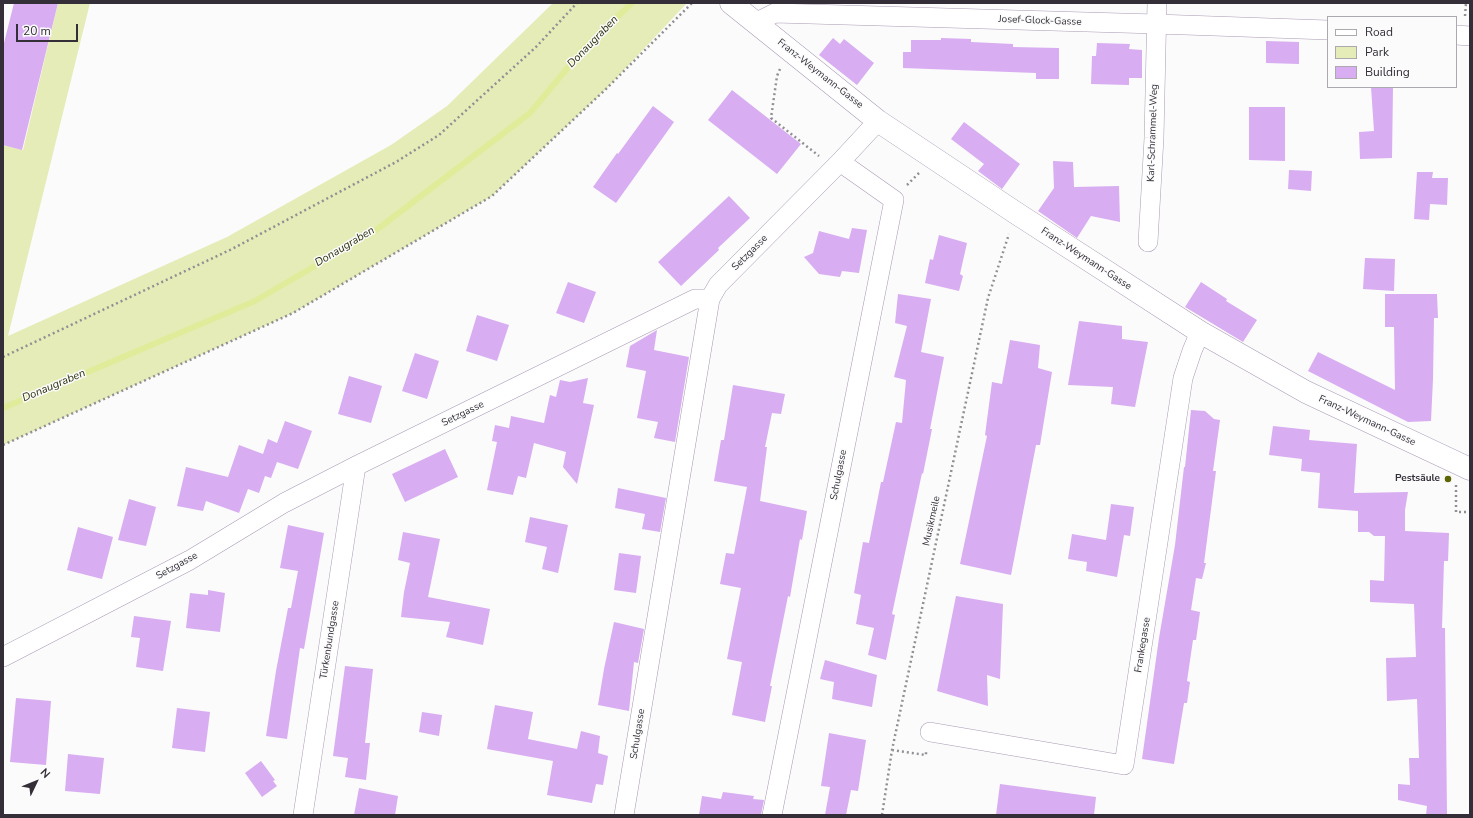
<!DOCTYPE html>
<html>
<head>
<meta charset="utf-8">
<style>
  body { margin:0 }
  #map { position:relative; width:1473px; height:818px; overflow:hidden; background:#fbfbfb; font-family:"Nunito Sans",sans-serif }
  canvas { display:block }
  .frame { position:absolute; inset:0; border:4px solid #342e38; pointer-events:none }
  .legend { position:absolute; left:1327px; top:16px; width:130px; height:72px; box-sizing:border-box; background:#fbfbfb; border:1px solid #aba9ad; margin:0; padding:5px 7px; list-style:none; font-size:12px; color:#342e38 }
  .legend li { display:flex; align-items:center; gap:8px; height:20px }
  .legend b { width:20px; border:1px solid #aba9ad }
  .north { position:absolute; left:16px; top:762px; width:40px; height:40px; -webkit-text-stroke:3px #fbfbfb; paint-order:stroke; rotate:47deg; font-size:11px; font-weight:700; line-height:16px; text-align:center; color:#342e38 }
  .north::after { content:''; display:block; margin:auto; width:14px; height:18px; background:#342e38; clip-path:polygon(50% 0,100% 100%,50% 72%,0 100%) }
  .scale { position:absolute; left:16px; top:24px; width:62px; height:18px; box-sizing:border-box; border:2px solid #342e38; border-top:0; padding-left:5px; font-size:12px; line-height:14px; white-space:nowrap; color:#342e38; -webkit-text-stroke:3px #fbfbfb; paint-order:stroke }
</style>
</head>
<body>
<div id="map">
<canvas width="1473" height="818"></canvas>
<div class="frame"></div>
<ul class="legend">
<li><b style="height:5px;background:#fff"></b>Road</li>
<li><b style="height:11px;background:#e5ecb7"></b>Park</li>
<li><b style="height:11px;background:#d8adf1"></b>Building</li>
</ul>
<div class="north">N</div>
<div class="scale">20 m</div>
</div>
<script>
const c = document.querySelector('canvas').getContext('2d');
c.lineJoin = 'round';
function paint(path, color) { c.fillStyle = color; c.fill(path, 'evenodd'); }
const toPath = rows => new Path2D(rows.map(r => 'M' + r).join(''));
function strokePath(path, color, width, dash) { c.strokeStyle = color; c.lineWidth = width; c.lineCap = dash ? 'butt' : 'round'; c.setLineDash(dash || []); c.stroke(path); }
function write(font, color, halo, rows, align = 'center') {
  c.font = font + ' "Nunito Sans",sans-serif'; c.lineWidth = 3; c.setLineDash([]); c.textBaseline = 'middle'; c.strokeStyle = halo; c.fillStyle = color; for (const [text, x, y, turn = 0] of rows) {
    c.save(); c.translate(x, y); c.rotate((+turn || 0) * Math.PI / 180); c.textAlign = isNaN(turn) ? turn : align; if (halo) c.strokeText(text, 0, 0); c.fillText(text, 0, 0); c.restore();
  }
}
paint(toPath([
  [58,3,90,3,8,336,227,237,391,145,447,106,553,3,687,3,606,89,492,196,293,313,3,445,3,145,23,150]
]), '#e5ecb7');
strokePath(toPath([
  [3,408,255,301,375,231,530,113,585,47,632,3]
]), '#e1ec9a', 6);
paint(toPath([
  [14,3,58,3,22,150,3,145,3,47],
  [833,38,840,44,844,39,874,63,857,85,819,55],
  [941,38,971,39,971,42,1013,44,1013,47,1059,48,1059,79,1036,79,1036,73,903,68,903,52,911,52,911,40,941,40],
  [1266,41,1299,42,1299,64,1266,63],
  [1097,43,1130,44,1129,49,1142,50,1142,78,1129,78,1129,85,1091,84,1092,56,1096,56],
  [1371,87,1393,87,1392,158,1360,159,1359,132,1374,131],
  [732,90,801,144,777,174,708,120],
  [653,106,674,122,616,203,593,187,617,153,618,154],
  [1249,107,1285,107,1285,161,1249,160],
  [964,122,1020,164,1002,189,978,171,984,164,951,139],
  [1053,161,1073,162,1074,187,1119,186,1120,222,1091,216,1077,238,1038,211,1054,188],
  [1289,170,1312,171,1311,191,1288,189],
  [1417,172,1433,172,1432,178,1448,178,1447,205,1430,204,1429,220,1414,219],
  [729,196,750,218,718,248,719,250,681,286,658,262],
  [852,228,867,230,859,273,842,271,840,277,819,274,804,257,813,253,819,231,849,239],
  [939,235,967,243,960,274,963,276,959,291,925,283,930,259,933,260],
  [1365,258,1395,259,1394,291,1363,289],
  [568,282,596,292,584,323,556,313],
  [1201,282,1227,299,1226,301,1257,320,1243,342,1185,307],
  [898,294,931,299,921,352,944,357,930,429,932,429,923,474,922,473,892,614,895,615,886,660,868,655,874,628,856,624,861,595,854,593,863,542,869,543,881,482,883,482,896,422,902,423,906,380,894,377,907,326,895,323],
  [1385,294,1437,294,1438,318,1434,318,1433,379,1431,421,1408,422,1308,371,1318,352,1395,390,1394,327,1385,327],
  [477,315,509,325,497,361,466,351],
  [1079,321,1122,326,1122,339,1148,342,1135,407,1111,404,1113,387,1068,385],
  [657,330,654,350,689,357,675,442,654,438,658,422,637,418,646,371,626,367,630,346],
  [1010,340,1040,345,1038,368,1052,372,1040,445,1036,445,1011,575,960,564,987,436,985,435,992,382,1002,384],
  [415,353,439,361,427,399,402,391],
  [349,376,382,386,371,423,338,414],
  [588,378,583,403,594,405,577,484,563,467,566,452,534,443,526,478,518,476,513,495,487,490,497,442,492,441,495,425,509,428,511,416,544,423,550,395,556,397,560,380,570,382],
  [733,385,785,394,781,414,772,413,765,447,767,447,760,501,807,511,802,540,800,539,790,597,788,596,770,686,772,686,765,722,732,715,742,662,727,659,741,588,720,584,726,553,734,554,747,487,714,481,721,440,724,440],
  [1191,410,1205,411,1214,419,1220,420,1213,471,1216,471,1204,563,1206,563,1202,579,1196,578,1191,610,1200,612,1196,640,1193,640,1187,681,1190,682,1187,703,1184,703,1174,764,1142,759,1159,638,1175,545,1184,467,1185,467],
  [285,421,312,431,298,469,277,462,271,478,265,476,259,493,248,489,239,513,206,501,203,511,177,506,186,467,228,477,239,445,263,454,268,439,277,443],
  [1273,426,1310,430,1309,440,1357,444,1354,493,1408,492,1405,510,1405,531,1449,533,1448,561,1444,561,1442,628,1445,628,1447,815,1426,815,1427,806,1398,800,1398,784,1410,785,1409,758,1419,758,1417,699,1387,701,1386,658,1416,657,1414,604,1370,602,1370,580,1384,581,1385,536,1374,536,1369,532,1358,532,1358,511,1318,508,1320,473,1301,471,1302,459,1269,455],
  [445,449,458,477,405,502,392,474],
  [618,488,666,498,660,532,642,529,645,514,615,508],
  [129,499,156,507,146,546,118,540],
  [1111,504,1134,507,1130,536,1124,535,1117,577,1086,571,1087,562,1068,559,1072,534,1106,540],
  [530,517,568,525,558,573,542,569,547,547,525,542],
  [288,525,324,533,304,649,300,648,287,739,266,736,276,671,288,608,291,608,298,571,280,568],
  [78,527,113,537,102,579,67,570],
  [403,532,440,539,428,597,490,609,483,645,446,637,450,622,401,617,404,592,410,563,398,560],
  [619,553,641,556,636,593,614,590],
  [208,590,225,593,220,632,186,628,190,593,208,595],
  [956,596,1003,604,1000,679,987,675,988,706,937,691],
  [134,616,171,621,163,671,136,667,140,638,131,637],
  [614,622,644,629,638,663,634,662,629,711,598,705,604,669],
  [825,660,877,675,872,707,832,699,834,682,820,679],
  [345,666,373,669,365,743,370,743,366,780,345,777,348,758,333,756],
  [16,698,51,701,46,765,10,762],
  [495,705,533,712,528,739,577,749,581,731,600,736,598,753,608,756,603,785,596,784,592,803,547,795,553,761,487,749],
  [177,708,210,712,205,752,172,748],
  [422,712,442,715,439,736,419,732],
  [829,733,866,740,858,791,851,790,846,815,825,815,830,787,821,786],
  [68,754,104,758,100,794,65,791],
  [261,761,275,780,273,781,277,786,262,797,245,773],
  [1000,784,1096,797,1094,815,996,815],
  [359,788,398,796,395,815,354,815],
  [723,792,754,796,753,799,764,800,761,815,699,815,702,796,721,799]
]), '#d8adf1');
const street = toPath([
  [755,23,775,13,1156,24,1328,30],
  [1456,35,1470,36],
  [1148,242,1154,138,1157,3],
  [3,657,190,560,284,503,356,466,695,299,710,299],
  [930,732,1124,765,1183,378,1192,351,1200,332],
  [303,815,356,466],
  [624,815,710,299,718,285,840,162,878,121],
  [772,815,894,200,840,162]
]);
const secondary = toPath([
  [731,3,878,121,1016,213,1200,332,1306,392,1470,469]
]);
strokePath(street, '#aa9ab4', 20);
strokePath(secondary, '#aa9ab4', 23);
strokePath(toPath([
  [1465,16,1466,3],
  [780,69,777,76,771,118,819,156],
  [907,185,919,173],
  [3,357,232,249,396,162,439,135,536,47,577,3],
  [3,445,293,313,492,196,606,89,692,3],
  [1456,485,1456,512,1470,512],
  [892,750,926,755,926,752],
  [882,815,892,750,988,298,1009,234]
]), '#928f94', 2.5, [2, 3]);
strokePath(street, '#fff', 19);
strokePath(secondary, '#fff', 22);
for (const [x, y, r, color] of [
  [1448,479,4,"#5e6503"]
]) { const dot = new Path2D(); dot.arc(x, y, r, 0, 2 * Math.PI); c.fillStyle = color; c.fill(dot); strokePath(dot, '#fbfbfb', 1.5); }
write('10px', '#342e38', '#fbfbfb', [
  ["Josef-Glock-Gasse",1040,21,2],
  ["Franz-Weymann-Gasse",820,74,38],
  ["Karl-Schrammel-Weg",1153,133,-88],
  ["Setzgasse",750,253,-45],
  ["Franz-Weymann-Gasse",1086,259,33],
  ["Setzgasse",463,414,-26],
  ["Franz-Weymann-Gasse",1367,421,25],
  ["Schulgasse",839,475,-79],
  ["Musikmeile",932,521,-78],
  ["Setzgasse",177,566,-29],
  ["Türkenbundgasse",330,640,-81],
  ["Frankegasse",1143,645,-81],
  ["Schulgasse",638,734,-81]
]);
write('bold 10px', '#342e38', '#fbfbfb', [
  ["Pestsäule",1440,479]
], 'right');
write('italic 11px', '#2d300d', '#fbfbfb', [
  ["Donaugraben",593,42,-46],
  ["Donaugraben",345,247,-31],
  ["Donaugraben",54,386,-23]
]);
</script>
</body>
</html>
